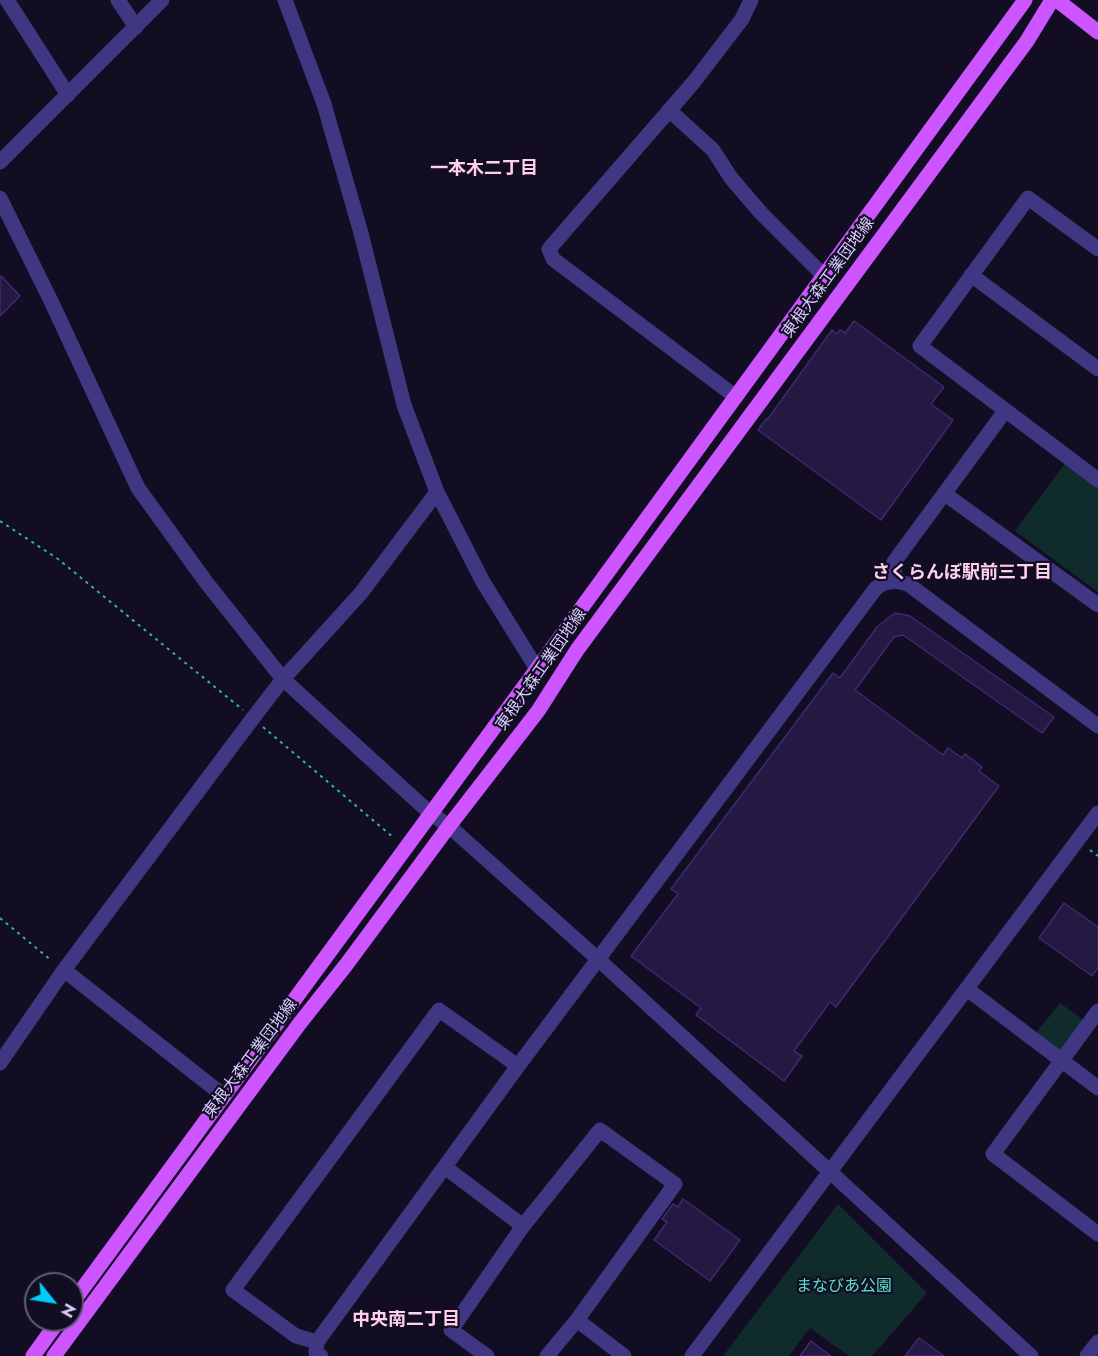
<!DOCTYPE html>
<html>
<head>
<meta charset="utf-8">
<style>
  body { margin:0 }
  #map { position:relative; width:1098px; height:1356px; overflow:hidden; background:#120d22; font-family:Jost,sans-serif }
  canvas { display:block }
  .north { position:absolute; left:24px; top:1272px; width:60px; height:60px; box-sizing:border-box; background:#120d22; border:2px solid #615a7a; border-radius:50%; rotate:120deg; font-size:16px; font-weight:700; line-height:24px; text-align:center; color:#d7ceff }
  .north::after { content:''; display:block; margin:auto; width:21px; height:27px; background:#00cdf9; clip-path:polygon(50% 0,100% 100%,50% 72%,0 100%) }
</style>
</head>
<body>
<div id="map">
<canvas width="1098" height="1356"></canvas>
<div class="north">N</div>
</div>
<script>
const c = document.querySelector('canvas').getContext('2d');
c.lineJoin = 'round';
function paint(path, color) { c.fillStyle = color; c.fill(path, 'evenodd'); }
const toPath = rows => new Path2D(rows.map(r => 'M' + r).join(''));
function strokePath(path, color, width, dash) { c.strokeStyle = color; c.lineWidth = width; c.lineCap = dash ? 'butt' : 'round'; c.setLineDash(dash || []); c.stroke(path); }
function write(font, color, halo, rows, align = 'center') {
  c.font = font + ' Jost,"Noto Sans JP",sans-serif'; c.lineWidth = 4.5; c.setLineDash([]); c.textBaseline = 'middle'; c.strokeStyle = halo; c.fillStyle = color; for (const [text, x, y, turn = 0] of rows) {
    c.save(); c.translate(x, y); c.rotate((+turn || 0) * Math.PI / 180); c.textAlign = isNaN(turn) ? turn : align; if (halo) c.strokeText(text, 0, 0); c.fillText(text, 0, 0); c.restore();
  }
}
paint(toPath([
  [1066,462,1098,485,1098,592,1015,531],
  [1060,1003,1089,1024,1062,1061,1032,1038],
  [838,1204,927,1293,872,1356,849,1356,810,1328,789,1356,723,1356]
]), '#102b2c');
const building = toPath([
  [1,276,20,296,0,316,0,277,1,276],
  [854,321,944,387,931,404,953,420,881,520,758,430,766,419,767,420,832,330,837,334,840,330,845,333,854,321],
  [895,613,910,616,1054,717,1042,733,903,635,894,637,855,690,943,755,948,748,962,758,965,754,982,767,979,771,999,786,836,1007,830,1002,794,1051,802,1056,784,1081,696,1015,701,1008,631,956,678,894,671,889,833,673,840,678,877,627,895,613],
  [1064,903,1098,927,1098,968,1092,976,1039,938,1064,903],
  [683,1199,740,1240,710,1281,654,1240,667,1222,662,1219,673,1204,678,1207,683,1199],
  [919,1338,944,1356,905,1356,919,1338],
  [811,1341,831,1356,800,1356,811,1341]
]);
paint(building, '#241943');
strokePath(building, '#3d2a6f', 1.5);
strokePath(toPath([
  [0,521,58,559,243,710],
  [263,727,394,838],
  [1090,850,1098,856],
  [0,918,52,961]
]), '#2bb3b5', 2, [3, 4.5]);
strokePath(toPath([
  [7,0,68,95],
  [118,0,136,27],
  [285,0,324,104,361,233,404,405,437,492,483,582,537,669],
  [669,110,713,150,731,178,761,213,824,276],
  [0,162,162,0],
  [0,198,51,301,138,488,206,582,283,679,430,813,449,826,599,960,1031,1356],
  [1098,249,1028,198,920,346,1098,480],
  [971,275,1098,369],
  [736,397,553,259,549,249,693,83,742,19,751,0],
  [945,494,1098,605],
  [895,581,894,562,1005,411],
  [64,970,224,1096],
  [967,989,1098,1088],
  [1098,1011,993,1154,1098,1234],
  [0,1063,64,970,253,718,283,679,361,593,437,492],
  [446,1168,523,1226],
  [577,1320,624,1356],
  [317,1342,296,1336,233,1290,439,1010,518,1066],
  [321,1356,316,1352,317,1342,518,1066,876,588,884,583,895,581,908,584,1098,726],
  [487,1356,451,1330,523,1226,600,1130,675,1184,577,1320,547,1356],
  [692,1356,1098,813],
  [1087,1356,1098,1342]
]), '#3f3782', 15);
strokePath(toPath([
  [1057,0,1098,32],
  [72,1303,537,669,1025,0],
  [33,1356,59,1320],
  [54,1356,300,1023,346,965,449,826,538,711,577,650,1027,41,1052,0]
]), '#c5f', 15);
write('16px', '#d7ceff', '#120d22', [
  ["東根大森工業団地線",829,278,-54],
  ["東根大森工業団地線",542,670,-55],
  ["東根大森工業団地線",251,1059,-53]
]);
write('16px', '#57e1c9', '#120d22', [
  ["まなびあ公園",844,1287]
]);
write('bold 18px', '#ffd0ea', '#120d22', [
  ["一本木二丁目",484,170],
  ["さくらんぼ駅前三丁目",962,574],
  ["中央南二丁目",406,1321]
]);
</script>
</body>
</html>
